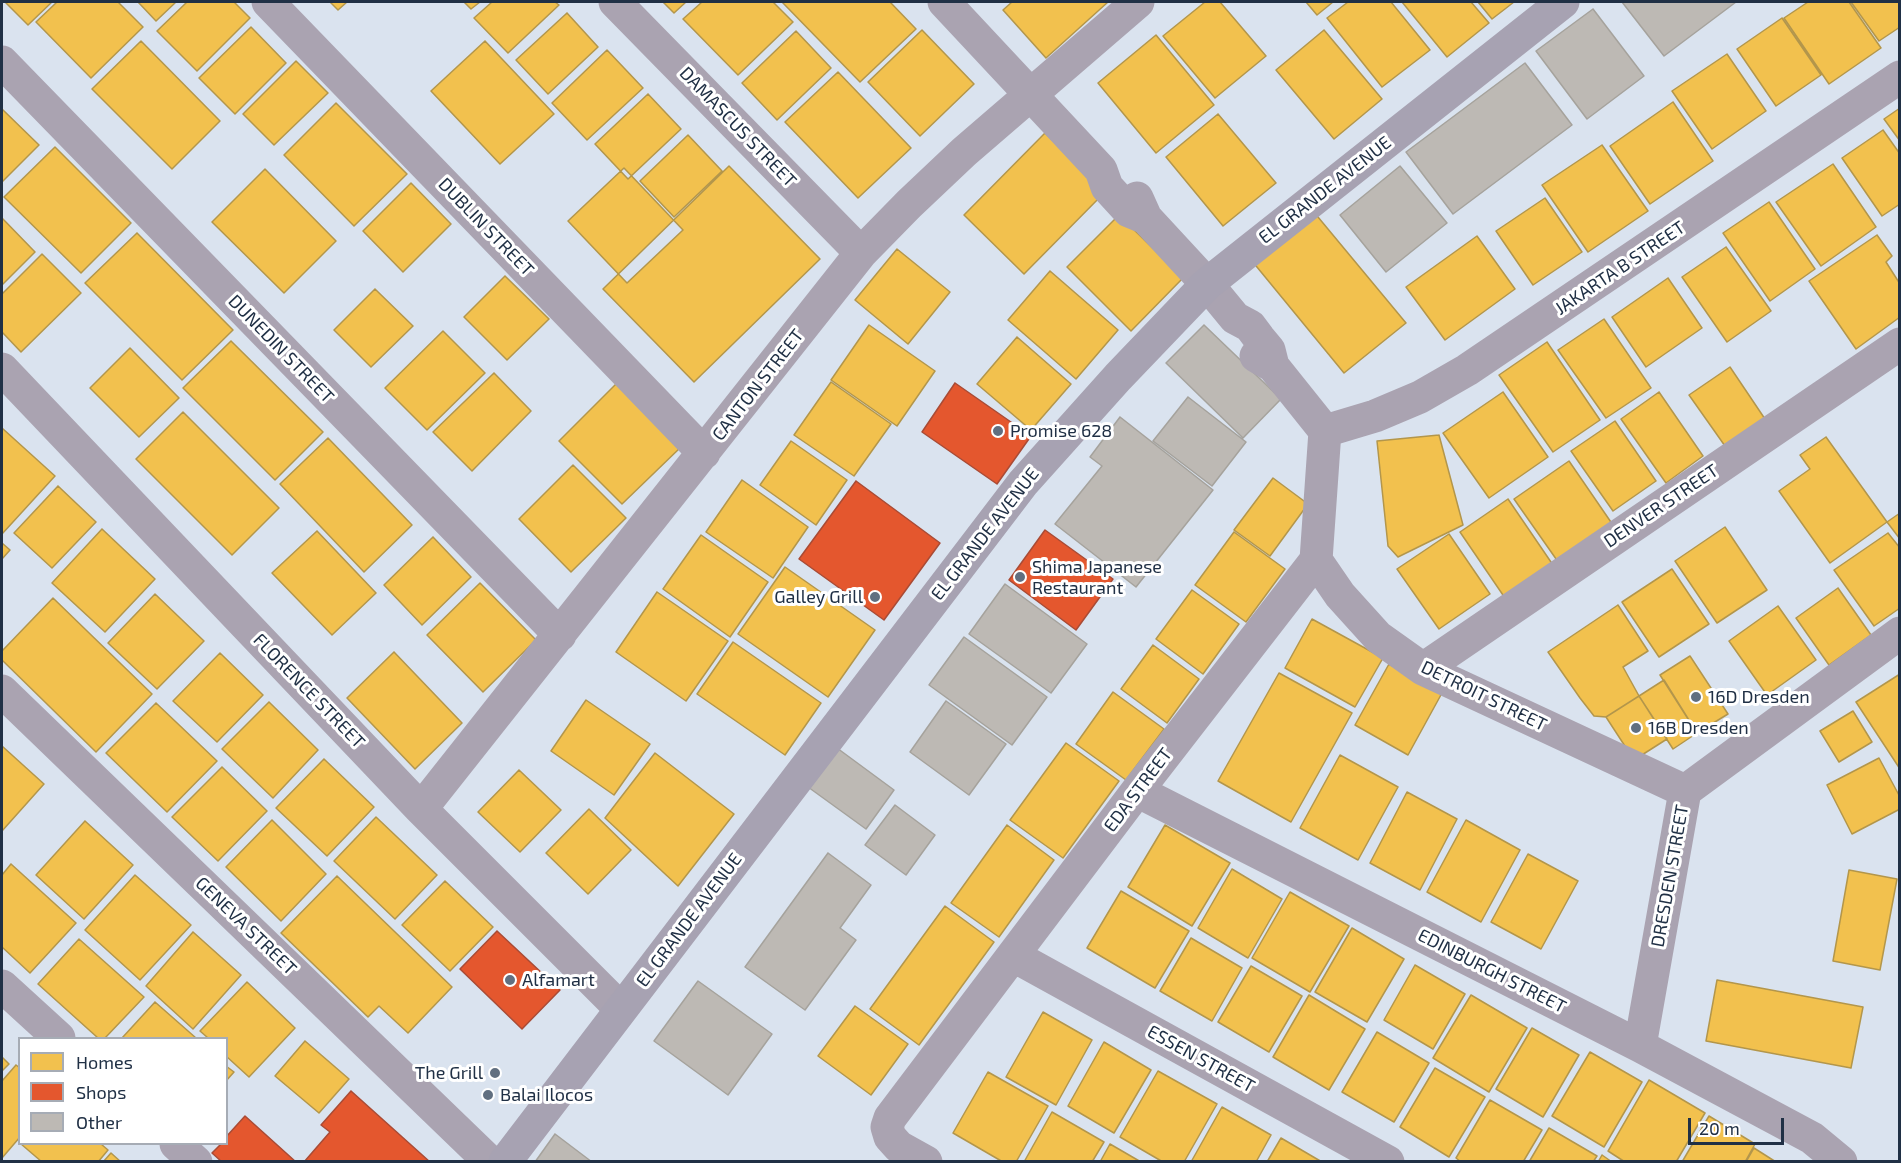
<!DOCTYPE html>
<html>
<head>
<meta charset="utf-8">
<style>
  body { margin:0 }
  #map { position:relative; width:1901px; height:1163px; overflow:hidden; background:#dae3ef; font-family:"Exo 2",sans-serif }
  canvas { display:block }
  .frame { position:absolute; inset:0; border:3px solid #203045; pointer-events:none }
  .legend { position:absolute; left:18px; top:1037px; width:210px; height:108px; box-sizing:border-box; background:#fff; border:2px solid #a6acb5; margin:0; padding:8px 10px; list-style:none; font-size:18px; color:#203045 }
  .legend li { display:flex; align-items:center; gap:12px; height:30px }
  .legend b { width:30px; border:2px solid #a6acb5 }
  .scale { position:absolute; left:1688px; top:1118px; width:96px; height:27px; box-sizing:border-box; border:3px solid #203045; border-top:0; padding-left:8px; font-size:18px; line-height:21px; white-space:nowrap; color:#203045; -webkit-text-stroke:4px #fff; paint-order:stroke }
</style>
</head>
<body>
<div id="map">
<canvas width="1901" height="1163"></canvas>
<div class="frame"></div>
<ul class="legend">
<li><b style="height:16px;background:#f2c14e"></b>Homes</li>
<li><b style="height:16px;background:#e4572e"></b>Shops</li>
<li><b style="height:16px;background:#bdb9b4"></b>Other</li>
</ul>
<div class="scale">20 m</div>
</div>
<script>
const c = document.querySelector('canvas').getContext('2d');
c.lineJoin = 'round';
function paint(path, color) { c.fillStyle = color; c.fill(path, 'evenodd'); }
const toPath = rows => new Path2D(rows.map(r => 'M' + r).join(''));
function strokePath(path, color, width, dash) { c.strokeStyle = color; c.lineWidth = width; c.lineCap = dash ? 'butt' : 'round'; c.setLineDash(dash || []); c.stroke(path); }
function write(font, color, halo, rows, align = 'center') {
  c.font = font + ' "Exo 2",sans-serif'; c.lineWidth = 6; c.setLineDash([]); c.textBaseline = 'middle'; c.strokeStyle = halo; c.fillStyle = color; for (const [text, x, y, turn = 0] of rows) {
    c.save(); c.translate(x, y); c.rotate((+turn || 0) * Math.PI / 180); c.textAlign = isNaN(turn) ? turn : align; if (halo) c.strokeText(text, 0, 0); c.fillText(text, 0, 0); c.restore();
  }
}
const homes = toPath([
  [5,2,52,2,28,25,5,2],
  [57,2,118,2,143,27,91,78,36,22,57,2],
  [138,2,176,2,156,21,138,2],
  [187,2,234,2,250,18,197,71,157,31,187,2],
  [330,2,347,2,338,10,330,2],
  [464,2,480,2,471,9,464,2],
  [492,2,555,2,559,5,508,53,474,18,492,2],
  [663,2,686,2,674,13,663,2],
  [702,2,773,2,793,22,738,75,683,19,702,2],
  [782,2,890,2,916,29,860,82,782,2],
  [1012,2,1108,2,1046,58,1003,10,1012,2],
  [1205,2,1220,2,1266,56,1215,98,1163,36,1205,2],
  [1306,2,1333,2,1317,15,1306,2],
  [1348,2,1391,2,1430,50,1382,87,1327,18,1348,2],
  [1402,2,1471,2,1489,23,1447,57,1402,2],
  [1478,2,1514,2,1492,19,1478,2],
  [1808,2,1849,2,1881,48,1829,84,1784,18,1808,2],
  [1851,2,1900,2,1900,27,1879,41,1851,2],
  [567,13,598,47,548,94,516,60,567,13],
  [1782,18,1821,75,1776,106,1737,49,1782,18],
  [251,27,286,63,235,114,199,78,251,27],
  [922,30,974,84,920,136,868,82,922,30],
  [1324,30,1382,99,1334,139,1276,70,1324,30],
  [796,31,831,68,777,120,742,83,796,31],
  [1156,35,1214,105,1156,153,1098,83,1156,35],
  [141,41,220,121,172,169,92,89,141,41],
  [485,41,554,114,500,164,431,91,485,41],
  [607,50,643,88,587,140,552,103,607,50],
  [1727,54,1766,111,1712,149,1672,91,1727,54],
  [296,61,328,93,274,145,243,114,296,61],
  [838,72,911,148,858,198,785,122,838,72],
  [648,94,681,129,628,179,595,144,648,94],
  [1673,102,1713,161,1650,204,1610,146,1673,102],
  [336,103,407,174,354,226,284,155,336,103],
  [1900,108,1900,141,1884,119,1900,108],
  [2,109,39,145,2,182,2,109],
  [1218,114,1276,183,1223,226,1166,157,1218,114],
  [1883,130,1900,154,1900,204,1882,216,1842,158,1883,130],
  [1045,133,1105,192,1024,274,964,215,1045,133],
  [688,135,722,171,674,217,640,181,688,135],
  [1602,145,1648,211,1588,252,1542,185,1602,145],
  [55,147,131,223,81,273,4,197,55,147],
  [1833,164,1876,227,1821,266,1776,202,1833,164],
  [729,166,820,259,694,382,603,289,729,166],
  [624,168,683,230,627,283,568,221,624,168],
  [265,169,336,241,284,293,212,222,265,169],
  [411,183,451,224,403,272,363,231,411,183],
  [1545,198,1582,252,1533,285,1496,231,1545,198],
  [1769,202,1815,269,1770,301,1723,233,1769,202],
  [1313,211,1406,323,1344,373,1252,261,1313,211],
  [1119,215,1183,278,1131,331,1067,267,1119,215],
  [2,218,35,252,2,285,2,218],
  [137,233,233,330,182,380,85,283,137,233],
  [1877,235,1892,256,1886,262,1900,284,1900,317,1856,349,1809,281,1877,235],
  [1477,236,1515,289,1445,340,1406,287,1477,236],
  [1726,247,1771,311,1727,342,1682,277,1726,247],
  [897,249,950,292,908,344,855,300,897,249],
  [42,254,81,293,21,352,2,332,2,294,42,254],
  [1050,271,1118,330,1076,379,1008,320,1050,271],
  [505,276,549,319,507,360,464,317,505,276],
  [1668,278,1702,328,1646,367,1612,317,1668,278],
  [375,289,413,326,371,367,334,330,375,289],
  [1604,319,1651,388,1606,418,1558,350,1604,319],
  [869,325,935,371,897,426,831,380,869,325],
  [443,331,485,373,427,430,385,388,443,331],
  [1017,337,1071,384,1031,430,977,384,1017,337],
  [231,341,323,432,275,480,183,388,231,341],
  [1547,342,1600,420,1553,452,1499,375,1547,342],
  [130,348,179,398,139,437,90,388,130,348],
  [1730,367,1765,419,1725,446,1689,395,1730,367],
  [494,373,531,411,472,471,433,432,494,373],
  [618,382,682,446,622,504,559,441,618,382],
  [831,382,891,424,854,476,794,435,831,382],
  [1503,392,1548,457,1489,498,1443,433,1503,392],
  [1659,392,1703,456,1666,483,1621,419,1659,392],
  [183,412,279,508,232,555,136,459,183,412],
  [1615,421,1656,481,1613,511,1571,451,1615,421],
  [2,428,55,476,2,534,2,428],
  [1439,435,1463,525,1398,557,1388,546,1377,441,1439,435],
  [1826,437,1887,522,1830,563,1779,491,1810,469,1800,455,1826,437],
  [328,438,412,525,364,572,280,484,328,438],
  [791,441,847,480,816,525,760,485,791,441],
  [1569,461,1615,528,1561,566,1514,499,1569,461],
  [573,465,626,518,571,572,519,519,573,465],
  [1273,478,1308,504,1270,556,1234,530,1273,478],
  [742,480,808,527,773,578,706,532,742,480],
  [58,486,96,522,52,568,14,533,58,486],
  [1508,499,1553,565,1505,598,1460,532,1508,499],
  [1900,513,1900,539,1887,522,1900,513],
  [1725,527,1767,590,1717,623,1675,561,1725,527],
  [102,529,155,579,105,632,52,583,102,529],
  [317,531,376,593,332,635,272,573,317,531],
  [1234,532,1285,569,1246,622,1195,585,1234,532],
  [1888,533,1900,548,1900,608,1874,626,1834,570,1888,533],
  [1449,534,1490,594,1439,629,1397,569,1449,534],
  [701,535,768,582,730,637,663,589,701,535],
  [433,537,471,577,422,625,384,585,433,537],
  [2,543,10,550,2,559,2,543],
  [785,567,875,630,828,697,738,634,785,567],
  [1672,569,1709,624,1659,657,1622,602,1672,569],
  [480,583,536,640,483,692,427,635,480,583],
  [1838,588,1871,635,1829,665,1796,618,1838,588],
  [1192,590,1239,624,1203,674,1156,639,1192,590],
  [657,592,728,641,686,701,616,652,657,592],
  [155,594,204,641,157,689,108,643,155,594],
  [53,598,152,694,96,752,2,660,2,651,53,598],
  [1618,605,1648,651,1623,667,1639,696,1606,717,1594,716,1580,698,1548,652,1618,605],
  [1778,606,1816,660,1767,695,1729,641,1778,606],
  [1312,619,1383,658,1355,707,1285,668,1312,619],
  [733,642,821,703,785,755,697,694,733,642],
  [1153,645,1199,679,1167,723,1121,689,1153,645],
  [394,652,462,723,415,769,347,698,394,652],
  [220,653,263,695,217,742,173,701,220,653],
  [1690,656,1728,714,1697,733,1660,675,1690,656],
  [1389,664,1442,693,1408,755,1355,725,1389,664],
  [1279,673,1352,713,1291,822,1218,781,1279,673],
  [1900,674,1900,769,1856,702,1900,674],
  [1664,680,1697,733,1673,749,1639,696,1664,680],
  [1113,692,1164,729,1126,780,1076,744,1113,692],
  [1639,696,1667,739,1634,760,1606,717,1639,696],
  [586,700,650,744,614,795,551,751,586,700],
  [269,702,318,750,273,798,222,749,269,702],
  [156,703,217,761,167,812,106,753,156,703],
  [1853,711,1872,742,1839,762,1820,731,1853,711],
  [1066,743,1119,781,1063,858,1010,820,1066,743],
  [2,746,44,784,2,831,2,746],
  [655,753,734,814,678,886,605,818,655,753],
  [1340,755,1398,787,1358,860,1300,828,1340,755],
  [1879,758,1900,797,1900,809,1852,834,1827,785,1879,758],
  [324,759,374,807,327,856,276,808,324,759],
  [222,767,267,811,218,861,172,817,222,767],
  [519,770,561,810,520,852,478,812,519,770],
  [1407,792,1457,819,1420,890,1370,863,1407,792],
  [589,809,631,850,588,894,546,853,589,809],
  [376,817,437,875,395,919,334,861,376,817],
  [272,820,326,874,281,921,226,867,272,820],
  [1466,820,1520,850,1481,922,1427,892,1466,820],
  [85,821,133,865,84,919,36,875,85,821],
  [1007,825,1054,860,999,937,951,903,1007,825],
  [1165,825,1230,863,1192,926,1128,887,1165,825],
  [1528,854,1578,881,1541,949,1491,922,1528,854],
  [11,864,76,923,30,973,2,947,2,875,11,864],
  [1232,869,1282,899,1248,958,1198,928,1232,869],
  [1849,870,1897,879,1880,970,1833,961,1849,870],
  [135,875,191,925,140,980,85,930,135,875],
  [337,876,452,987,408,1033,379,1006,368,1017,281,933,337,876],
  [445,881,493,927,450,971,402,925,445,881],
  [1121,891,1189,931,1155,988,1087,948,1121,891],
  [1290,892,1349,926,1310,992,1252,958,1290,892],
  [945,906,994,942,919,1045,870,1009,945,906],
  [1352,928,1404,959,1367,1022,1315,992,1352,928],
  [193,932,241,975,193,1029,146,986,193,932],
  [1191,938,1242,968,1212,1021,1160,991,1191,938],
  [79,939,144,997,105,1038,98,1038,38,984,79,939],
  [1415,965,1465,994,1433,1049,1384,1020,1415,965],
  [1251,966,1302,996,1269,1052,1218,1022,1251,966],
  [1717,980,1863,1007,1851,1068,1706,1041,1717,980],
  [247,982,295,1028,249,1077,226,1056,226,1038,208,1038,200,1031,247,982],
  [1309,995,1365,1029,1329,1090,1273,1057,1309,995],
  [1471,995,1527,1028,1489,1092,1433,1058,1471,995],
  [155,1002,196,1038,122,1038,155,1002],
  [855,1006,908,1044,871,1095,818,1056,855,1006],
  [1043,1012,1092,1040,1056,1105,1006,1077,1043,1012],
  [1532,1028,1579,1055,1543,1117,1496,1089,1532,1028],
  [1377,1032,1429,1063,1394,1122,1342,1092,1377,1032],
  [305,1041,349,1079,319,1113,275,1076,305,1041],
  [1104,1042,1151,1070,1114,1133,1068,1106,1104,1042],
  [1590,1052,1642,1082,1604,1147,1552,1116,1590,1052],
  [2,1057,9,1064,2,1071,2,1057],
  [16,1065,20,1068,20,1137,2,1158,2,1081,16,1065],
  [226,1066,234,1072,226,1081,226,1066],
  [1435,1068,1485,1097,1449,1157,1400,1127,1435,1068],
  [1158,1071,1217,1104,1184,1162,1163,1162,1120,1137,1158,1071],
  [988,1072,1048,1106,1016,1162,1003,1162,953,1133,988,1072],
  [1649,1080,1705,1113,1676,1162,1625,1162,1608,1151,1649,1080],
  [1490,1100,1542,1130,1523,1162,1461,1162,1456,1158,1490,1100],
  [1222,1107,1271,1135,1256,1162,1191,1162,1222,1107],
  [1052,1112,1104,1142,1092,1162,1024,1162,1052,1112],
  [1709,1116,1755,1144,1745,1162,1682,1162,1709,1116],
  [1549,1128,1597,1156,1593,1162,1529,1162,1549,1128],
  [1281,1138,1322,1162,1267,1162,1281,1138],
  [21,1144,101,1144,108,1150,98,1162,42,1162,21,1144],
  [1110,1144,1141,1162,1100,1162,1110,1144],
  [1754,1148,1776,1162,1746,1162,1754,1148],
  [111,1153,121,1162,103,1162,111,1153],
  [1602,1155,1612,1162,1598,1162,1602,1155]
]);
paint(homes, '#f2c14e');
strokePath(homes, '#b3964b', 1.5);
const shops = toPath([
  [955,383,1031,436,997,484,922,432,955,383],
  [856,481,940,543,884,620,799,559,856,481],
  [1045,530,1113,579,1076,630,1009,580,1045,530],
  [497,931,560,990,522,1029,460,969,497,931],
  [351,1091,430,1162,304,1162,330,1132,321,1125,351,1091],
  [245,1116,296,1162,222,1162,212,1153,221,1144,226,1144,226,1137,245,1116]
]);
paint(shops, '#e4572e');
strokePath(shops, '#a94b35', 1.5);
const building = toPath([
  [1622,2,1736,2,1664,56,1622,2],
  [1593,9,1644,76,1587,119,1536,51,1593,9],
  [1525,63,1572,125,1453,214,1406,152,1525,63],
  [1400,166,1447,223,1386,272,1340,215,1400,166],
  [1204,325,1281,399,1243,438,1166,363,1204,325],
  [1188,397,1246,442,1212,486,1153,441,1188,397],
  [1120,417,1213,490,1136,587,1055,524,1102,466,1090,457,1120,417],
  [1005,584,1087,644,1051,693,969,634,1005,584],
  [964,637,1047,697,1012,745,929,685,964,637],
  [946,701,1006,744,969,795,910,752,946,701],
  [837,748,894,790,866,829,808,787,837,748],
  [895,805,935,835,906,875,865,845,895,805],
  [828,853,871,885,840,928,856,940,805,1010,745,967,828,853],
  [698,981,772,1034,728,1095,654,1041,698,981],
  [555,1134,592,1162,535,1162,555,1134]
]);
paint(building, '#bdb9b4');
strokePath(building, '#a5a29c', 1.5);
strokePath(toPath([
  [268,2,704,453],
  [615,2,861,253],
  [944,2,1101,170,1107,187,1129,211,1146,218],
  [2,62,560,635],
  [1137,198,1146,218,1207,284,1235,318,1250,326,1259,338,1269,350,1273,366],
  [1256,356,1273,366,1325,431],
  [2,369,421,809,621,1009],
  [1325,431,1375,416,1420,397,1467,370,1900,77],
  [1316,560,1340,595,1378,637,1423,669,1685,791],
  [1423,669,1900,344],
  [2,691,490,1162],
  [1137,791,1640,1046,1812,1138,1841,1162],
  [421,809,861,253,909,204,964,152,1138,2],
  [1014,956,1388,1162],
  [2,986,59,1038],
  [1640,1046,1685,791,1900,633],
  [176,1144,196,1162],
  [926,1162,899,1147,890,1137,887,1127,890,1118,1137,791,1316,560,1325,431]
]), '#aaa3b1', 33);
strokePath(toPath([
  [505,1162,1023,483,1118,377,1207,284,1563,2]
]), '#a7a2b2', 33);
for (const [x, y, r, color] of [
  [998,431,6,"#616f80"],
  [1020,577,6,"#616f80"],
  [875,597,6,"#616f80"],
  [1696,697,6,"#616f80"],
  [1636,728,6,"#616f80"],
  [510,980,6,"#616f80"],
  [495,1073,6,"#616f80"],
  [488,1095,6,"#616f80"]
]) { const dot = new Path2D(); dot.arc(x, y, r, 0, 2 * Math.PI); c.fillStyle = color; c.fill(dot); strokePath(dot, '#fff', 2); }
write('18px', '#203045', '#fff', [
  ["DAMASCUS STREET",738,127,46],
  ["EL GRANDE AVENUE",1325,190,-38],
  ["DUBLIN STREET",486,227,46],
  ["JAKARTA B STREET",1620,268,-34],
  ["DUNEDIN STREET",281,349,46],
  ["CANTON STREET",758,385,-52],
  ["DENVER STREET",1661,506,-34],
  ["EL GRANDE AVENUE",985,534,-52],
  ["FLORENCE STREET",309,691,46],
  ["DETROIT STREET",1484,696,26],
  ["EDA STREET",1138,790,-53],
  ["DRESDEN STREET",1670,876,-80],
  ["EL GRANDE AVENUE",689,920,-53],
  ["GENEVA STREET",246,926,44],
  ["EDINBURGH STREET",1492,971,27],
  ["ESSEN STREET",1201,1059,29]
]);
write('18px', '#203045', '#fff', [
  ["Promise 628",1010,431],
  ["Shima Japanese",1032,567],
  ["Restaurant",1032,588],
  ["Galley Grill",863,597,"right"],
  ["16D Dresden",1708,697],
  ["16B Dresden",1648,728],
  ["Alfamart",522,980],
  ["The Grill",483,1073,"right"],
  ["Balai Ilocos",500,1095]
], 'left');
</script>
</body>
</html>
